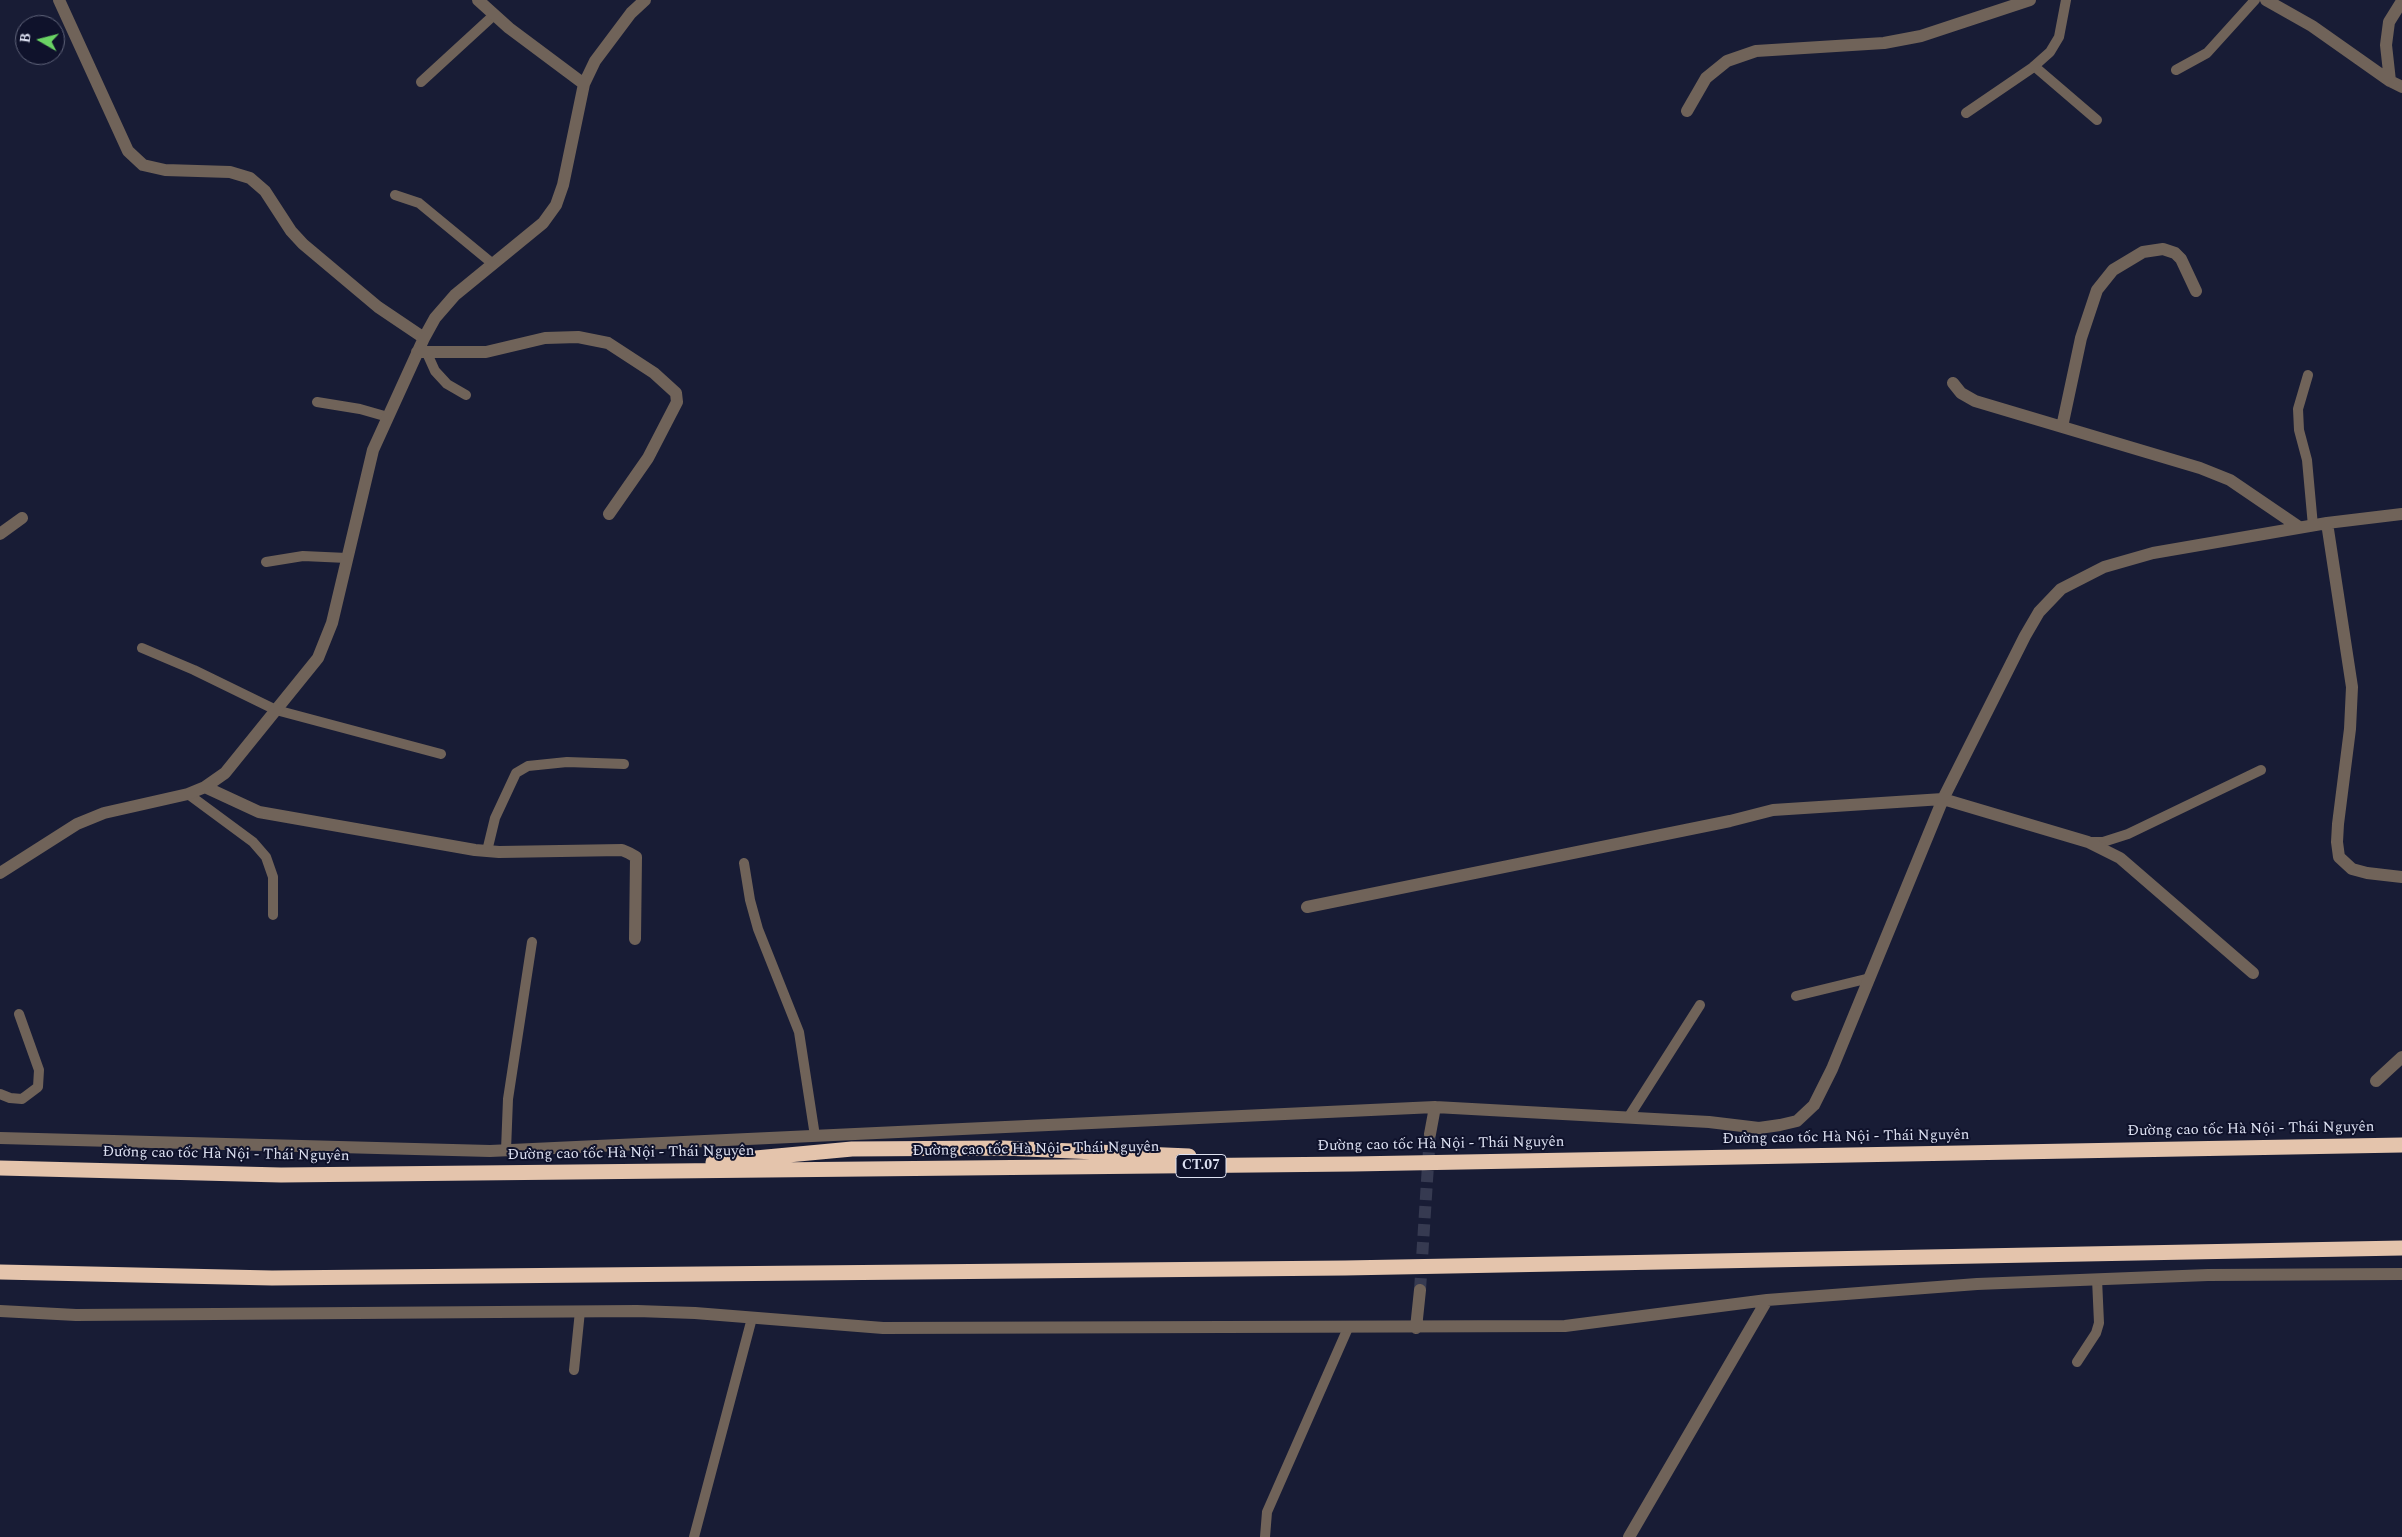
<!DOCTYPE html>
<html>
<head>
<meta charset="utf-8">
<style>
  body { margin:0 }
  #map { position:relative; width:2402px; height:1537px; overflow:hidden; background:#181c35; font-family:Spectral,serif }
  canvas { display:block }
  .north { position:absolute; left:15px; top:15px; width:50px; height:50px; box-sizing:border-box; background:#0f122b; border:1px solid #61657b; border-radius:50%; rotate:278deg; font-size:14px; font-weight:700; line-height:20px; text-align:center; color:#dde1f2 }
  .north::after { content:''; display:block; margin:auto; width:18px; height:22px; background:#6ad364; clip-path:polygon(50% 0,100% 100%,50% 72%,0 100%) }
</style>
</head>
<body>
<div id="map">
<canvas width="2402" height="1537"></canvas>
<div class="north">B</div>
</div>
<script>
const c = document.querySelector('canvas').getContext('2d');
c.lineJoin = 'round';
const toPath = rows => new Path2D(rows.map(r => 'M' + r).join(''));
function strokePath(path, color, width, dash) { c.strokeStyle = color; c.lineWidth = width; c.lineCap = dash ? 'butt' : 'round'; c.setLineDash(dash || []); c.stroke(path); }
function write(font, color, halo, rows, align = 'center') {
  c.font = font + ' Spectral,serif'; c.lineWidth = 4; c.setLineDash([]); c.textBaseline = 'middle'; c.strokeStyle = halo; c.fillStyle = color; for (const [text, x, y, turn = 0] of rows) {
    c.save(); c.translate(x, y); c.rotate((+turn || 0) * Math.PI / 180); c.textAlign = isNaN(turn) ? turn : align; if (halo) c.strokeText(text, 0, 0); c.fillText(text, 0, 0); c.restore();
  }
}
strokePath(toPath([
  [1420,1290,1430,1134]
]), '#363a51', 12, [12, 6]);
strokePath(toPath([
  [2034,66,2097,120],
  [2176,70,2207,53,2255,0],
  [421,82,494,15],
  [1966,113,2032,68,2050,52,2059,37,2066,0],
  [395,195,419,203,493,264],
  [426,351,435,371,447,384,466,395],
  [2308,375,2298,409,2299,430,2307,460,2313,526],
  [317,402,360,409,388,417],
  [266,562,303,556,347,558],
  [142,648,194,670,276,710,441,754],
  [188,794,253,842,266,857,273,877,273,915],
  [2088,842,2103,842,2128,834,2261,770],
  [487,851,495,818,516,773,528,766,567,762,624,764],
  [744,863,750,900,758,929,799,1032,815,1136],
  [1796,996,1870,978],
  [0,1094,10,1098,22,1099,38,1087,39,1070,19,1014],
  [1628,1118,1700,1005],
  [506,1150,508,1099,532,942],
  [2077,1362,2096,1333,2099,1323,2097,1279],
  [574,1370,580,1311],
  [694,1537,752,1318],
  [1265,1537,1267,1512,1348,1328]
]), '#706359', 10);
strokePath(toPath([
  [59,0,128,151,143,165,165,170,230,172,250,178,265,191,291,231,303,244,378,307,424,338],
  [478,0,509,28,584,84],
  [2266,0,2312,26,2390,81,2402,87],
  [2390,81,2386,45,2389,22,2402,1],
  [1687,111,1706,78,1727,61,1756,51,1884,43,1921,36,2030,0],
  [417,352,486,352,545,338,578,337,608,343,654,373,676,393,677,402,648,458,609,514],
  [1953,383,1961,393,1975,401,2200,468,2230,480,2299,527],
  [2062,427,2081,338,2097,290,2113,270,2143,252,2163,249,2175,253,2181,259,2196,291],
  [2327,523,2352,687,2350,729,2338,824,2337,842,2339,857,2352,869,2367,873,2402,877],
  [0,534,22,518],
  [205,787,259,812,475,850,499,852,622,850,629,853,636,857,635,939],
  [0,873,77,824,104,813,188,794,205,787,225,773,318,658,332,623,373,450,424,338,435,318,455,295,543,223,556,205,563,185,584,84,595,61,631,13,645,0],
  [1307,907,1730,821,1773,810,1943,799,2088,842,2120,858,2253,973],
  [2376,1081,2402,1057],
  [1430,1134,1435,1107],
  [0,1138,490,1151,1435,1107,1709,1122,1759,1128,1780,1125,1797,1121,1814,1105,1832,1069,1943,799,2025,636,2039,612,2061,589,2104,567,2153,553,2327,523,2402,514],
  [0,1311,76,1315,637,1311,695,1313,883,1328,1565,1326,1767,1300,1977,1284,2208,1275,2402,1274],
  [1416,1328,1420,1290],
  [1629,1537,1767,1300]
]), '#706359', 12);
strokePath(toPath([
  [713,1162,852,1149,1003,1148,1189,1156],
  [0,1168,281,1175,1353,1164,2402,1145],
  [0,1272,272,1278,1345,1268,2402,1248]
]), '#e4c4ac', 15);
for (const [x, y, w] of [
  [1201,1166,50]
]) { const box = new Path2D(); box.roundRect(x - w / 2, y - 11.5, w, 23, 4); c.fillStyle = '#0f122b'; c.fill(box); strokePath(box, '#dde1f2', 1); }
write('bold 14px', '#dde1f2', null, [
  ["CT.07",1201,1166]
]);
write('15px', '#dde1f2', '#0f122b', [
  ["Đường cao tốc Hà Nội - Thái Nguyên",2251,1130,-1],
  ["Đường cao tốc Hà Nội - Thái Nguyên",1846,1138,-1],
  ["Đường cao tốc Hà Nội - Thái Nguyên",1441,1145,-1],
  ["Đường cao tốc Hà Nội - Thái Nguyên",1036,1150,-1],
  ["Đường cao tốc Hà Nội - Thái Nguyên",631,1154,-1],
  ["Đường cao tốc Hà Nội - Thái Nguyên",226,1155,1]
]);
</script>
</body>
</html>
